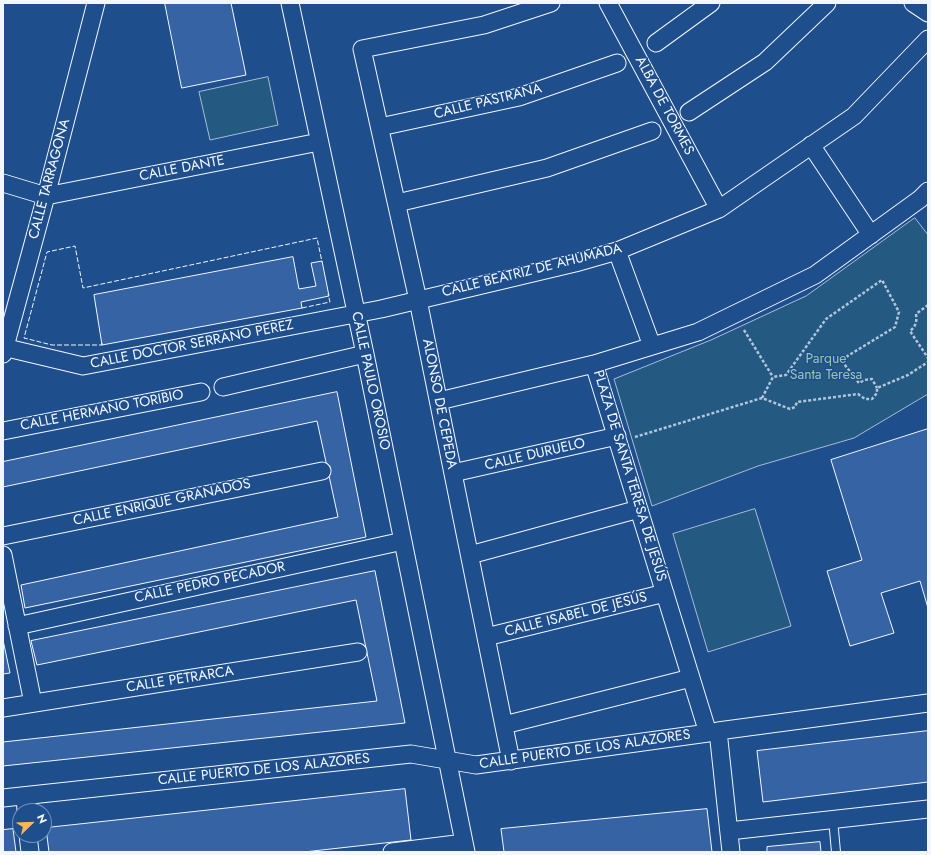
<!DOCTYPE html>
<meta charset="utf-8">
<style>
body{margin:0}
#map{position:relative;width:931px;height:855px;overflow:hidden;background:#1f4e8c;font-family:Jost,sans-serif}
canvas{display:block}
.frame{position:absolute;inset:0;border:4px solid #f2f6ff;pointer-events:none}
.north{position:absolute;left:12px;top:803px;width:40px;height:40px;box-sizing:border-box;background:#1f4e8c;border:1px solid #7391ba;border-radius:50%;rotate:67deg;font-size:11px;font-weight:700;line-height:16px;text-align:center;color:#f2f6ff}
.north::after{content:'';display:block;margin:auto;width:14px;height:18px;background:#ffb74d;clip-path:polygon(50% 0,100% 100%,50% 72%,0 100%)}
</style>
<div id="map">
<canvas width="931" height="855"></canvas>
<div class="frame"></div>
<div class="north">N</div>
</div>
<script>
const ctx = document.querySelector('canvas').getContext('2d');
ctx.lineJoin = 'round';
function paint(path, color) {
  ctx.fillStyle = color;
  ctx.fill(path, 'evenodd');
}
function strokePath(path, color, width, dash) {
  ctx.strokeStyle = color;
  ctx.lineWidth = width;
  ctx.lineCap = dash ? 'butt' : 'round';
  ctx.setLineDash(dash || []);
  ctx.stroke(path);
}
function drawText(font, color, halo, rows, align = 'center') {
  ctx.font = font + ' Jost,sans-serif';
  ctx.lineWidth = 3;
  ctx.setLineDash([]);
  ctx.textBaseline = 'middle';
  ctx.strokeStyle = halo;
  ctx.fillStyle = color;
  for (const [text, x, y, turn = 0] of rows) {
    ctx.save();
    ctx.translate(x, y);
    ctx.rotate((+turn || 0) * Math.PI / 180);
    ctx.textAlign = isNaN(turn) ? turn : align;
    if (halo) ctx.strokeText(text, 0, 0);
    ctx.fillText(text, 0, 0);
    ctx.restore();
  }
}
const green = new Path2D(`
 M268 77 278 125 210 140 199 92Z
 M915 218 928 235V394L854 438 758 466 652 506 614 379 711 340 806 296Z
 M755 509 791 626 708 652 673 534Z`);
paint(green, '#245a82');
strokePath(green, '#a8bbd7', 1);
const building = new Path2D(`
 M165 3H231L246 75 182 88Z
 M293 257 299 289 316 286 311 263 322 261 329 296 301 302 302 308 102 345 94 295Z
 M337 392 366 537 25 608 21 585 338 517 317 421 3 487V462Z
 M928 429V608L920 581 881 593 894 633 850 646 827 571 862 560 831 460Z
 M375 571 405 723 3 766V742L377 701 356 600 37 665 31 641Z
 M3 640 10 673 3 674Z
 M928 731V782L763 802 757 751Z
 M405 789 411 840 304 852H49L46 828Z
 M707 809 712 852H504L501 829Z
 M13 829 16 852H3V830Z
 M820 842 821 852H767V847Z`);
paint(building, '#3563a3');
strokePath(building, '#f2f6ff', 1);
const lane = new Path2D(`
 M833 819 836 852`);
const street = new Path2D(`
 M290 3 365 354 466 852
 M608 3 719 209
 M913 3 928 13
 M656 43 711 3
 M689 112 765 62 827 3
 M380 127 519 97 617 63
 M811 145 871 235
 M3 183 46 196 319 142
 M397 203 547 168 652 131
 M617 251 652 346
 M3 347 83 366 381 309 575 263 617 251 719 209 854 116 928 39
 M3 354 46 196 96 3
 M223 387 365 354
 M439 401 594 364
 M3 431 201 392
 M453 473 617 436
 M3 536 322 471
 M3 555 33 703
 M470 555 639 509
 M17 626 403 541
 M486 637 665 593
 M3 708 358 652
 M504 725 691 678
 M718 731 731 852
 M708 733 594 364 698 332 815 275 920 199 928 191
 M511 761 418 300 362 49 484 25 551 3
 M25 796 26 811
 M3 798 411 754 476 765 708 733 718 731 928 703
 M729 831 928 809
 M28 835 30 852
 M392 852 464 843`);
strokePath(lane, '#f2f6ff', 10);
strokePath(street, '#f2f6ff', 19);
strokePath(new Path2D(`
 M928 305 916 314C917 322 916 326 910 331L928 358
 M744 330 773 377
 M762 398 773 377 786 375 826 319 882 280 899 312 895 327 841 360 859 383 864 380 872 379 877 388
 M635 437 762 398 790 409 795 407 797 402 858 394 865 399H872L877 393V388L908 375 928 362`), '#b3c4dc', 2.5, [3, 2]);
strokePath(lane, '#1f4e8c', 8);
strokePath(street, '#1f4e8c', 17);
strokePath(new Path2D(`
 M302 308 330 302 328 294
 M102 343V345H52L24 338 47 252 75 246 83 288 317 238 322 262`), '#f2f6ff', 1, [5, 2]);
drawText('14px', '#f2f6ff', '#1f4e8c', [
 ["CALLE PASTRANA",488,102,-14],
 ["ALBA DE TORMES",664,106,62],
 ["CALLE DANTE",182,169,-11],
 ["CALLE TARRAGONA",50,179,-75],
 ["CALLE BEATRIZ DE AHUMADA",532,271,-14],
 ["CALLE DOCTOR SERRANO PEREZ",192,345,-11],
 ["CALLE PAULO OROSIO",370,381,78],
 ["ALONSO DE CEPEDA",439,404,79],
 ["CALLE HERMANO TORIBIO",102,411,-11],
 ["CALLE DURUELO",535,455,-13],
 ["PLAZA DE SANTA TERESA DE JESÚS",629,476,73],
 ["CALLE ENRIQUE GRANADOS",162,503,-12],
 ["CALLE PEDRO PECADOR",210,583,-12],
 ["CALLE ISABEL DE JESÚS",576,615,-14],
 ["CALLE PETRARCA",180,680,-9],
 ["CALLE PUERTO DE LOS ALAZORES",585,750,-8],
 ["CALLE PUERTO DE LOS ALAZORES",264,770,-6]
]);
drawText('14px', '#97c8a6', '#1f4e8c', [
 ["Parque",826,360],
 ["Santa Teresa",826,376]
]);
</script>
